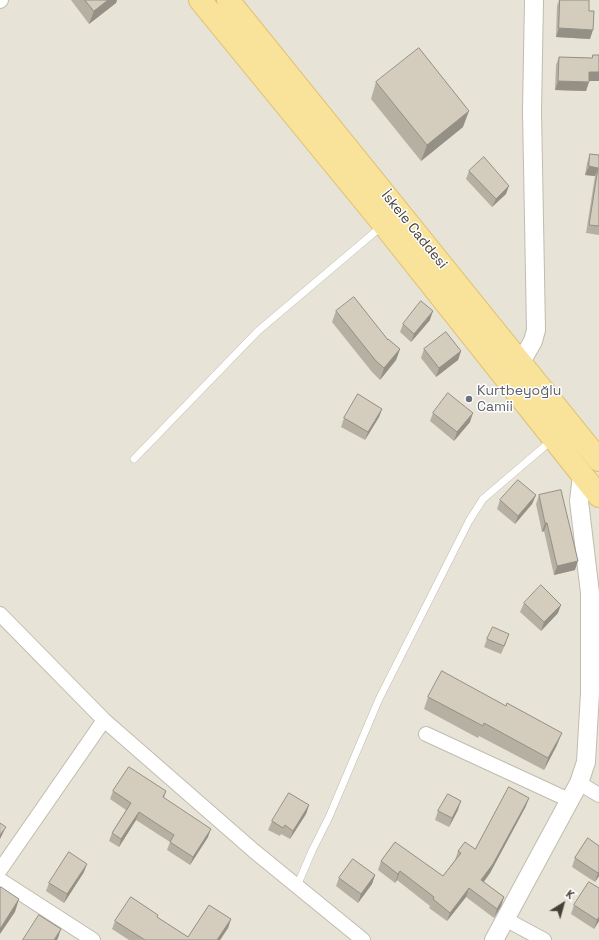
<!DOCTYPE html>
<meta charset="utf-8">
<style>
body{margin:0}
#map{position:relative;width:599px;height:940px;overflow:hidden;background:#f3f0e8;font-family:"Space Grotesk",sans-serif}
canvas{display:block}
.north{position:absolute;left:543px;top:884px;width:40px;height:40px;-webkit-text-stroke:3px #fff;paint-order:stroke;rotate:37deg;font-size:11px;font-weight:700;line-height:16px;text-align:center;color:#464137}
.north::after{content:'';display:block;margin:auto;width:14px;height:18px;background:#464137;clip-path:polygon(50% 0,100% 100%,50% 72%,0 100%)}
</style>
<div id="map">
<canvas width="599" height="940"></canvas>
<div class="north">K</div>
</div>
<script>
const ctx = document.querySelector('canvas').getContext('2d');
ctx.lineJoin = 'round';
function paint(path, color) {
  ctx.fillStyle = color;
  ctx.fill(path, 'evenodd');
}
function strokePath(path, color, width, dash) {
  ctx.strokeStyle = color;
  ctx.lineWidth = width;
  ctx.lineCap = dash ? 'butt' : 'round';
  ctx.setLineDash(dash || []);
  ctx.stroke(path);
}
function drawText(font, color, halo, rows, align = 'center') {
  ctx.font = font + ' "Space Grotesk",sans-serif';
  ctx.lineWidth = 3;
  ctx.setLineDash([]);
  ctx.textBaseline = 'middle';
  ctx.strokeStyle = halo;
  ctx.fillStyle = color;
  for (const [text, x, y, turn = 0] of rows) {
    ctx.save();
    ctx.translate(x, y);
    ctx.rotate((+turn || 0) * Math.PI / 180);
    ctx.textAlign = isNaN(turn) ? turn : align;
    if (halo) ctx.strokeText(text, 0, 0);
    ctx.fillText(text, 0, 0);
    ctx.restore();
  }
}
paint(new Path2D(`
 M0 0H599V940H0Z`), '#e7e3d7');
const service = new Path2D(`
 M134 459 258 331 382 226
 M297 886 312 851 329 817 379 699 469 521 483 499 552 440`);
const minor = new Path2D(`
 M0 1 1 0
 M0 614 104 720 254 851 363 940
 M426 734 569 800
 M579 783 599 795
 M0 870 104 720
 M0 880 93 940
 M505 919 544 940`);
const tertiary = new Path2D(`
 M521 362 533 341 536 330 532 111 534 0
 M494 940 579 783 586 762 590 693V593L579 501 582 475`);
const primary = new Path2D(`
 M200 0 384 225 599 496
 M228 0 599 460`);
strokePath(service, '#c1bcae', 8);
strokePath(minor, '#c1bcae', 16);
strokePath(tertiary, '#c1bcae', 20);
strokePath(primary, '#dec16b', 24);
strokePath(service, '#fff', 7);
strokePath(minor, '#fff', 14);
strokePath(tertiary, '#fff', 18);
strokePath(primary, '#f9e39b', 22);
paint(new Path2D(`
 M71 0H117L116 3 89 24Z
 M559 0H589V11L590 39 556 37 557 6Z
 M593 55H599V81H589L586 91 555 90 556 65 559 57 592 58Z
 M376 82 463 127 421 161 371 99Z
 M590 154 599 155V235L586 233 595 176 585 175 587 163Z
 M469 171 506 194 492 207 466 179Z
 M336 311 388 340 400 349 396 360 380 380 372 372 332 322Z
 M430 320 411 342 400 332 403 324Z
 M424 349 461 351 458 360 436 377 421 358Z
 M382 409 379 417 365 440 341 427 344 418Z
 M433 413 470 422 454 441 430 421Z
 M536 495 532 504 515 524 497 509 500 500Z
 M539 495 575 570 554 575 544 531 542 532 536 504Z
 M524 603 558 613 541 631 520 612Z
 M487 639 506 643 501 654 484 647Z
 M428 697 506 706 557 745 544 770 479 736 478 738 424 709Z
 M113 791H166L164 798 208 837 190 865 167 850 170 842 136 820 119 847 109 841 112 833 126 810 110 799Z
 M309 805 306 814 290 839 281 834 280 836 268 830 272 821Z
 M526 806 490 873 484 882 504 897 501 906 494 918 466 897 447 921 429 908 430 906 397 880 395 883 378 870 381 861 443 876 455 860 458 851 475 849Z
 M458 810 449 827 435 820 438 811Z
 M588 838 599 876 595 882 572 867 575 858Z
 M84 872 64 903 46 891 49 883Z
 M375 875 372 884 358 903 336 886 339 878Z
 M574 905 599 921 594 929 571 914Z
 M157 917 188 937 231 919 228 928 220 940H129L112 929 115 921Z`), '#b6b0a3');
paint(new Path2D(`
 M108 0H117L116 3 89 24 94 11Z
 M559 28 593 30 590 39 556 37Z
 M589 72H599V81H586Z
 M558 81 589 82 586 91 555 90Z
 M469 111 463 127 421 161 427 145Z
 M589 166 598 168 595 176 585 175Z
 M509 186 506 194 492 207 496 199Z
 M433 311 430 320 411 342 414 334Z
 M400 349 396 360 380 380 384 368Z
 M461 351 458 360 436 377 439 368Z
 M382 409 379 417 365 440 368 432Z
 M473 413 470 422 454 441 457 432Z
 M536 495 532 504 515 524 518 516Z
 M545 523H547L544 531 542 532Z
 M578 561 575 570 554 575 557 566Z
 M561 605 558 613 541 631 544 622Z
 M562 733 557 745 544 770 548 758Z
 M529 798 526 806 490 873 478 889 481 880Z
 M461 801 458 810 449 827 452 818Z
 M309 805 306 814 290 839 293 831Z
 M139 812 136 820 119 847 121 839Z
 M6 827 0 839V835Z
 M211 829 208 837 190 865 193 857Z
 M87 864 84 872 64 903 67 894Z
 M400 871 397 880 395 883 398 874Z
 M599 872V876L595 882 598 873Z
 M375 875 372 884 358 903 361 894Z
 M469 888 466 897 447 921 450 913Z
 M504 897 501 906 494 918 497 909Z
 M19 899 15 912 0 934V929Z
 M599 917V921L594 929 597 920Z
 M231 919 228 928 220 940H217Z
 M61 929 58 938 57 940H54Z`), '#949085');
const building = new Path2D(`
 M85 0H108L94 11Z
 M560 0H589V11H594L593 30 559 28Z
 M419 48 469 111 427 145 376 82Z
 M593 55H599V72H589V82L558 81 559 57 592 58Z
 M590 154 599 155V226L589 225 598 168 589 166Z
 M484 157 509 186 496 199 469 171Z
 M354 297 388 340V339L400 349 384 368 376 361 336 311Z
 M421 301 433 311 414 334 403 324Z
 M446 332 461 351 439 368 424 349Z
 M448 393 473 413 457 432 433 413Z
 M358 394 382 409 368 432 344 418Z
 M518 480 536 495 518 516 500 500Z
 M561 490 578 561 557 566 547 523H545L539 495Z
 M541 585 561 605 544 622 524 603Z
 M493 627 509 634 504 646 487 639Z
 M442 671 506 706 507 703 562 733 548 758 484 723 483 726 428 697Z
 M129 767 166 791 163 797 211 829 193 857 170 842 174 835 139 812 121 839 112 833 131 803 113 791Z
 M509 787 529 798 493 864 481 880 504 897 497 909 469 888 450 913 433 899 434 897 400 871 398 874 381 861 395 842 443 876 461 853 458 851 465 842 475 849Z
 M289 793 309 805 293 831 285 825 283 828 272 821Z
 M448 794 461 801 452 818 438 811Z
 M0 823 6 827 0 835Z
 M588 838 599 846V872L598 873 575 858Z
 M69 852 87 864 67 894 49 883Z
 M353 859 375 875 361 894 339 878Z
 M589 882 599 888V917L597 920 574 905Z
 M1 887 19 899 0 929V889Z
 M131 897 158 915 157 917 188 937 209 905 231 919 217 940H145L115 921Z
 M39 915 61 929 54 940H23Z`);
paint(building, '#d4cdbe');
strokePath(building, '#949085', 1);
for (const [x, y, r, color] of [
 [469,399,4,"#6b7280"]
]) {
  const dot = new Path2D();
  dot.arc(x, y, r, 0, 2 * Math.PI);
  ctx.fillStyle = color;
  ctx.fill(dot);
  strokePath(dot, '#fff', 1.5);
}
drawText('14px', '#464137', '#fff', [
 ["İskele Caddesi",414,230,51]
]);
drawText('14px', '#5b616d', '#fff', [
 ["Kurtbeyoğlu",477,391],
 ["Camii",477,407]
], 'left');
</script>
